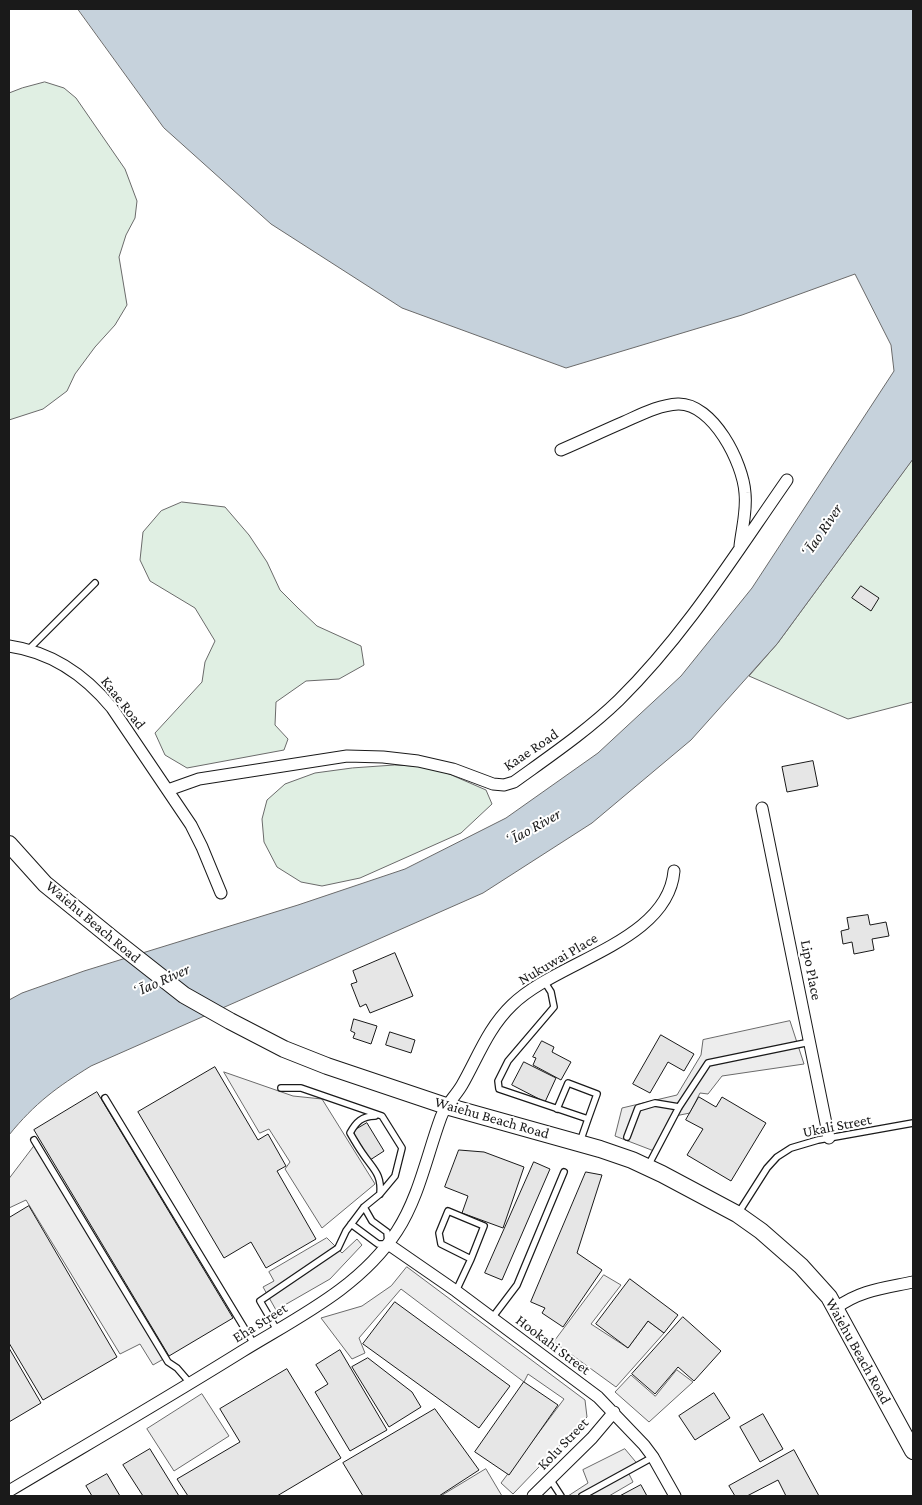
<!DOCTYPE html>
<meta charset="utf-8">
<style>
body{margin:0}
#map{position:relative;width:922px;height:1505px;overflow:hidden;background:#fff;font-family:"Crimson Pro",serif}
canvas{display:block}
.frame{position:absolute;inset:0;border:10px solid #1a1a1a;pointer-events:none}
</style>
<div id="map">
<canvas width="922" height="1505"></canvas>
<div class="frame"></div>
</div>
<script>
const ctx = document.querySelector('canvas').getContext('2d');
ctx.lineJoin = 'round';
function paint(path, color) {
  ctx.fillStyle = color;
  ctx.fill(path, 'evenodd');
}
function strokePath(path, color, width, dash) {
  ctx.strokeStyle = color;
  ctx.lineWidth = width;
  ctx.lineCap = dash ? 'butt' : 'round';
  ctx.setLineDash(dash || []);
  ctx.stroke(path);
}
function drawText(font, color, halo, rows, align = 'center') {
  ctx.font = font + ' "Crimson Pro",serif';
  ctx.lineWidth = 4;
  ctx.setLineDash([]);
  ctx.textBaseline = 'middle';
  ctx.strokeStyle = halo;
  ctx.fillStyle = color;
  for (const [text, x, y, turn = 0] of rows) {
    ctx.save();
    ctx.translate(x, y);
    ctx.rotate((+turn || 0) * Math.PI / 180);
    ctx.textAlign = isNaN(turn) ? turn : align;
    if (halo) ctx.strokeText(text, 0, 0);
    ctx.fillText(text, 0, 0);
    ctx.restore();
  }
}
const green = new Path2D(`
 M45 82 64 88 76 98 125 169 137 201 135 218 126 235 119 257 127 305 115 325 95 347 75 374 67 391 43 409 9 420V93L22 88Z
 M913 459V702L848 719 749 676 777 644Z
 M182 502 225 507 249 535 267 562 280 590 298 608 317 626 361 646 364 665 339 679 306 681 276 702 275 725 288 739 284 750 187 768 165 755 155 733 202 682 205 662 215 641 195 608 150 581 140 560 143 532 161 511Z
 M395 765 433 767 486 790 492 804 461 833 360 878 322 886 301 882 277 867 264 842 262 819 267 800 285 784 315 773 352 768Z`);
paint(green, '#e0efe3');
strokePath(green, '#6a6a6a', 1);
const parking = new Path2D(`
 M790 1021 804 1064 722 1076 708 1094 700 1093 690 1113 670 1117 654 1151 615 1136 622 1108 677 1095 701 1055 703 1040Z
 M224 1072 293 1096 322 1099 375 1184 322 1228 285 1169 290 1162 269 1129 260 1133Z
 M38 1141 167 1357 153 1365 140 1344 120 1354 26 1200 9 1208V1179Z
 M327 1238 342 1253 357 1239 362 1245 330 1279 276 1310 263 1287 274 1281 269 1272Z
 M407 1267 585 1400 587 1417 513 1494 501 1483 564 1399 528 1374 524 1382 401 1289 359 1338 365 1353 352 1359 321 1318 362 1306 391 1286Z
 M604 1275 621 1285 591 1324 628 1348 648 1321 664 1333 616 1387 554 1342Z
 M677 1370 693 1382 649 1422 615 1392 631 1375 655 1396Z
 M202 1394 229 1436 174 1471 147 1429Z
 M625 1449 640 1467 628 1472 633 1482 609 1496H568L588 1483 583 1470Z
 M486 1469 502 1496H441Z`);
paint(parking, '#ededed');
strokePath(parking, '#6a6a6a', 1);
const water = new Path2D(`
 M78 9H913V459L777 644 691 740 592 823 483 893 91 1066C57 1087 35 1103 9 1135V1000L22 993 84 971 298 905 405 869 506 818 598 753 681 676 752 588 894 371 891 345 855 274 742 315 566 368 402 308 271 224 164 128Z`);
paint(water, '#c6d2dc');
strokePath(water, '#6a6a6a', 1);
const building = new Path2D(`
 M861 586 879 598 871 611 852 598Z
 M813 761 818 786 787 792 782 767Z
 M868 915 870 925 886 922 889 936 872 939 874 950 854 954 852 942 843 944 841 931 849 929 847 918Z
 M395 953 413 996 370 1013 366 1004 360 1007 351 984 357 982 353 971Z
 M354 1019 377 1026 371 1044 353 1038 355 1033 351 1031Z
 M390 1032 415 1040 411 1053 386 1045Z
 M661 1035 694 1054 684 1071 668 1062 650 1093 633 1084Z
 M542 1041 554 1047 552 1052 571 1062 561 1080 533 1065 536 1058 533 1057Z
 M524 1062 556 1078 545 1102 512 1085Z
 M215 1067 258 1140 268 1134 286 1166 277 1171 316 1239 266 1268 251 1242 224 1258 138 1112Z
 M97 1092 233 1318 169 1356 34 1130Z
 M699 1097 716 1107 722 1097 766 1123 731 1181 687 1155 703 1129 686 1120Z
 M367 1123 384 1151 370 1160 354 1134 355 1130Z
 M459 1150 484 1152 524 1167 503 1228 462 1213 468 1196 445 1187Z
 M534 1162 550 1169 502 1280 485 1273Z
 M586 1172 602 1175 577 1253 602 1270 563 1327 542 1313 545 1308 531 1302Z
 M29 1206 117 1357 43 1400 9 1343V1218Z
 M630 1279 678 1315 664 1333 648 1321 628 1348 596 1324Z
 M395 1302 510 1386 479 1428 363 1344Z
 M683 1317 721 1351 694 1381 678 1367 655 1394 632 1374Z
 M9 1348 41 1403 9 1422Z
 M340 1350 387 1430 350 1451 315 1392 328 1384 316 1365Z
 M368 1358 412 1392 421 1407 389 1427 352 1367Z
 M287 1369 341 1458 277 1496H188L177 1479 240 1442 220 1409Z
 M524 1382 558 1405 509 1475 475 1452Z
 M714 1393 730 1418 695 1440 679 1416Z
 M435 1409 479 1470 439 1496H363L343 1463Z
 M763 1414 783 1449 760 1462 740 1427Z
 M150 1449 179 1496H143L123 1465Z
 M794 1450 819 1496H786L778 1480 747 1496H735L729 1486Z
 M107 1474 120 1496H92L86 1486Z
 M641 1485 647 1496H620Z`);
paint(building, '#e6e6e6');
strokePath(building, '#1a1a1a', 1);
const lane = new Path2D(`
 M28 650 95 583
 M544 981 551 992 554 1007 508 1061 498 1081 499 1089 588 1119 580 1142
 M105 1098 254 1344
 M557 1109 568 1083 597 1094 588 1119
 M375 1116C362 1116 356 1122 350 1133 354 1140 358 1147 363 1154 373 1169 382 1174 380 1194
 M627 1137 638 1108 655 1103 679 1107
 M34 1140 168 1362 177 1368 190 1383
 M648 1166 679 1107 708 1063 810 1042
 M739 1212 767 1168 777 1157 791 1148 818 1140 913 1123
 M351 1224 378 1244H388L387 1232 372 1221 364 1207
 M456 1291 471 1259 441 1244 439 1233 448 1211 484 1226 471 1259
 M492 1318 517 1285 564 1172
 M277 1330 260 1301 338 1248 346 1231 364 1207 380 1194 395 1176 402 1148 382 1116 301 1088H281
 M550 1479 561 1496
 M582 1496 653 1457`);
const street = new Path2D(`
 M561 450C582 441 603 431 624 422 642 414 659 405 678 404 713 403 743 463 745 493 747 511 742 528 740 546
 M9 646C51 652 85 675 112 708L191 825 202 847 221 893
 M168 790 199 779 347 756 383 757 418 761 453 769 493 784 504 785 514 782C550 756 587 731 619 700 685 635 734 556 787 480
 M762 808 829 1138
 M388 1244 456 1291 598 1397 644 1445 653 1457 675 1496
 M836 1308C860 1290 885 1288 913 1282
 M9 1491C86 1445 164 1400 241 1352 296 1318 360 1288 397 1231 419 1197 427 1155 441 1117 446 1104 455 1097 462 1085 478 1057 488 1028 512 1005 556 961 668 942 674 871
 M533 1496 592 1438 614 1412`);
const secondary = new Path2D(`
 M9 844 45 884 114 940 184 995 230 1021 284 1049 327 1066 446 1106 600 1149 632 1160 662 1174 737 1214 761 1231 801 1266 829 1297 913 1451`);
strokePath(lane, '#1a1a1a', 8);
strokePath(street, '#1a1a1a', 13);
strokePath(secondary, '#1a1a1a', 18);
strokePath(lane, '#fff', 5.5);
strokePath(street, '#fff', 11);
strokePath(secondary, '#fff', 16);
drawText('15px', '#1a1a1a', '#fff', [
 ["Kaae Road",123,703,52],
 ["Kaae Road",531,750,-34],
 ["Waiehu Beach Road",93,922,40],
 ["Nukuwai Place",558,959,-30],
 ["Lipo Place",811,970,79],
 ["Waiehu Beach Road",492,1118,16],
 ["Ukali Street",837,1126,-11],
 ["Eha Street",260,1323,-32],
 ["Hookahi Street",553,1345,37],
 ["Waiehu Beach Road",858,1351,61],
 ["Kolu Street",563,1444,-46]
]);
drawText('italic 16px', '#1a1a1a', '#fff', [
 ["ʻĪao River",821,532,-56],
 ["ʻĪao River",532,828,-29],
 ["ʻĪao River",160,981,-24]
]);
</script>
